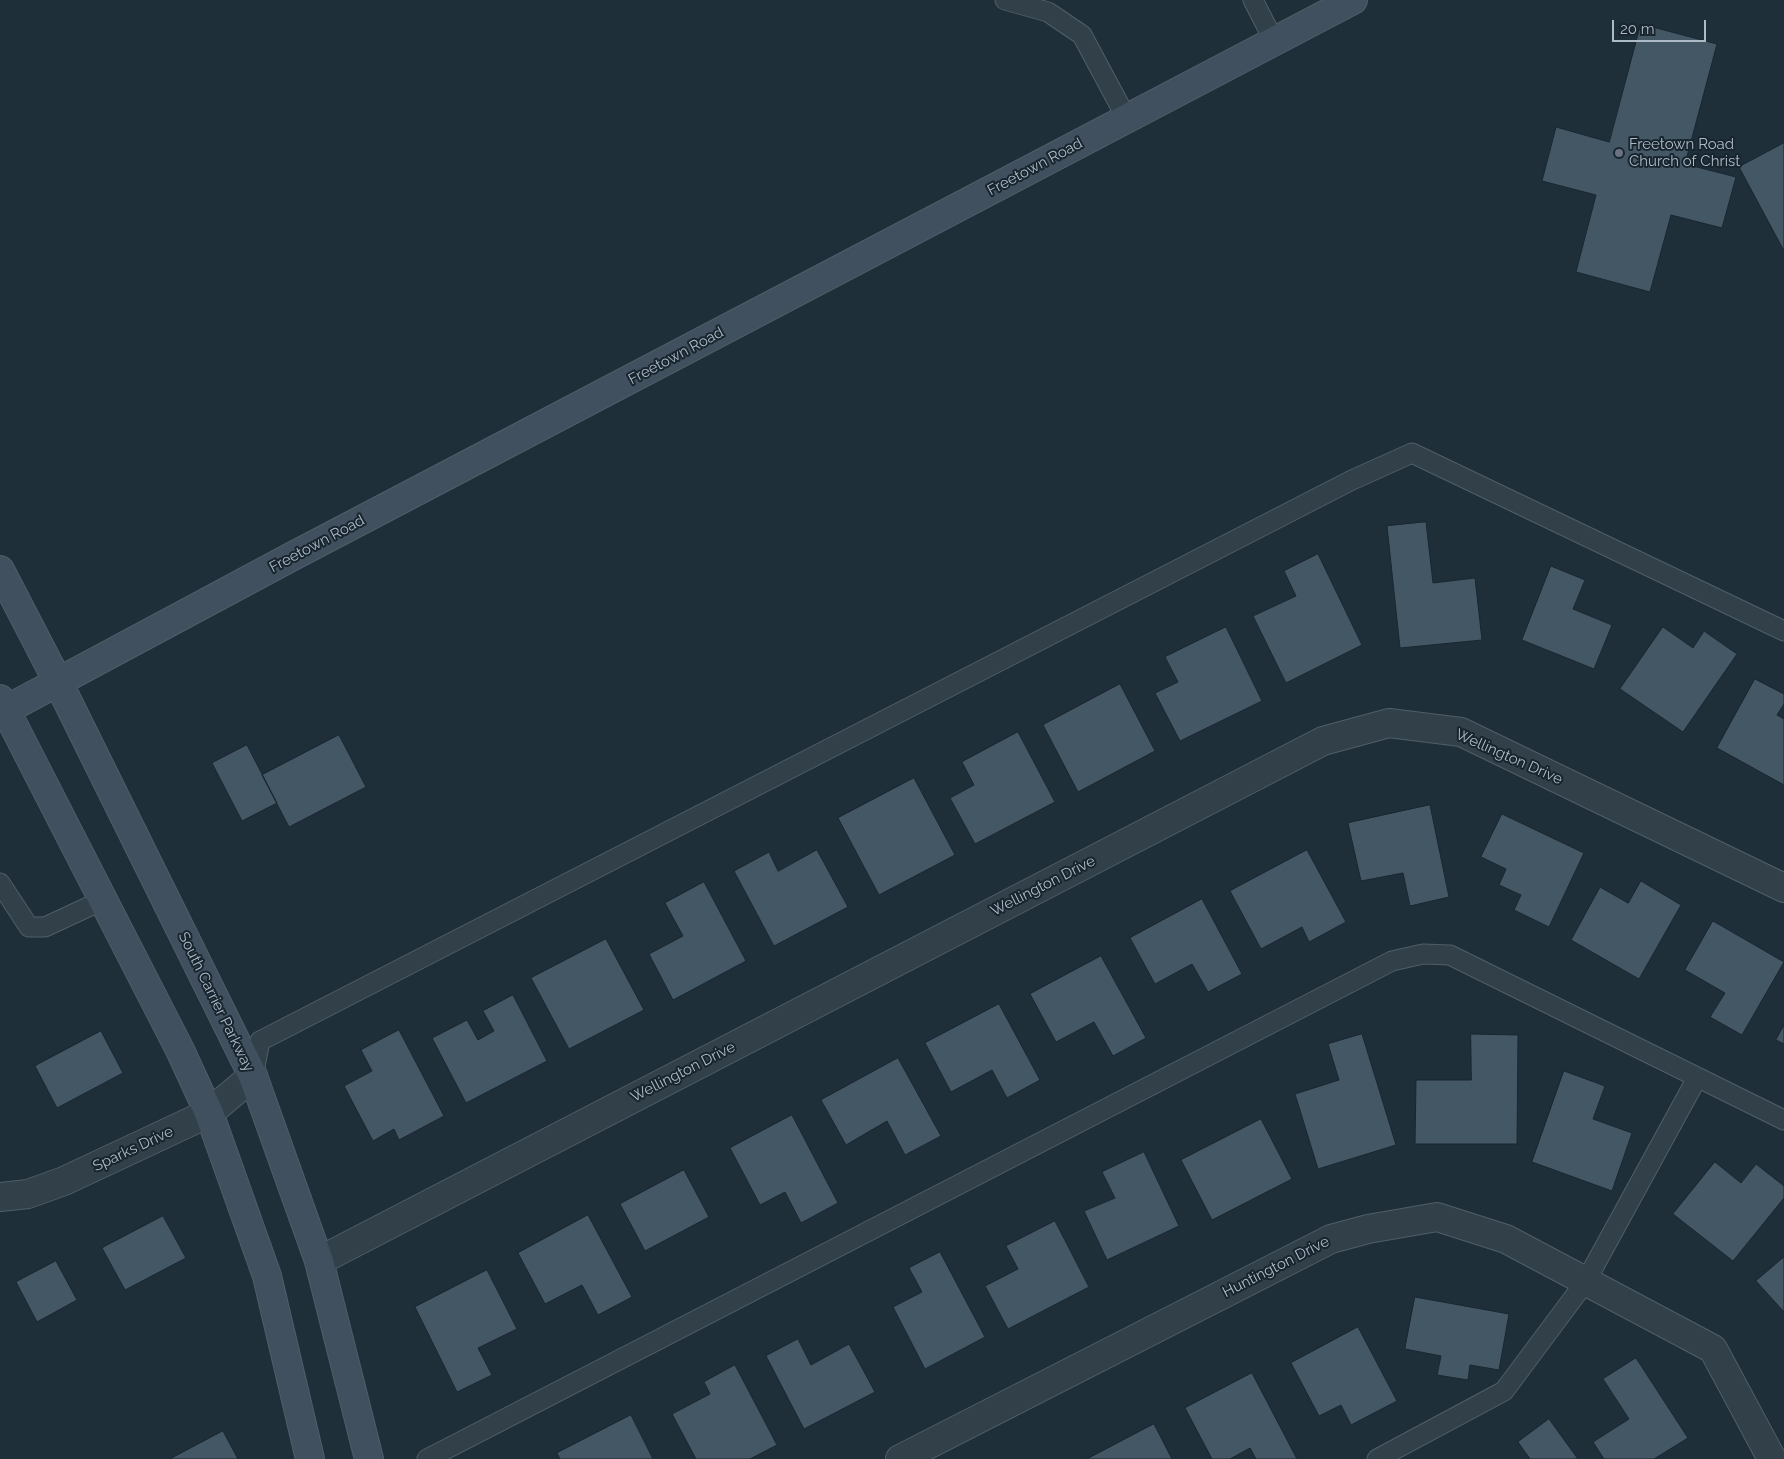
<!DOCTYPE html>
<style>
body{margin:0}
#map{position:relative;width:1784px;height:1459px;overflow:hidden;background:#1f2f3a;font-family:Raleway,sans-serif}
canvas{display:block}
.scale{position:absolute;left:1612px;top:20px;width:94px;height:22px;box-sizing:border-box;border:2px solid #adbbc7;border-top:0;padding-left:6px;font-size:15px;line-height:18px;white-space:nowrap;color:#adbbc7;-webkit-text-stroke:4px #18252f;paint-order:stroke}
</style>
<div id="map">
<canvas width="1784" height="1459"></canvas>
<div class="scale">20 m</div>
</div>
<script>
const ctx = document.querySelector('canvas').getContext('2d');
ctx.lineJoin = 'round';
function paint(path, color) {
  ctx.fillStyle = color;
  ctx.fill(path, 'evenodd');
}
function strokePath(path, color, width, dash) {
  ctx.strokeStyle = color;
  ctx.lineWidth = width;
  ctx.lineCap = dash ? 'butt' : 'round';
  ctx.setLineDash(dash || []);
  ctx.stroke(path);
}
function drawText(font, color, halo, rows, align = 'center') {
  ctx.font = font + ' Raleway,sans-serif';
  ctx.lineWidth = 4;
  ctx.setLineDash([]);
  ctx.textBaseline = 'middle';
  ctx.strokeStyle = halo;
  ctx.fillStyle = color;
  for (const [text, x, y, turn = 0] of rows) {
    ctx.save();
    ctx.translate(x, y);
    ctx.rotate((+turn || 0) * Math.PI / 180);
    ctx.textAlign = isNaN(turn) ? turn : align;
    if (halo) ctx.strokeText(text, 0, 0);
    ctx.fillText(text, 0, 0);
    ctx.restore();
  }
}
const building = new Path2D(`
 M1641 24 1717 44 1685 164 1736 177 1722 228 1671 215 1650 292 1576 272 1596 195 1542 181 1556 127 1609 142Z
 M1784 143V251L1739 167Z
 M1426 522 1433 583 1475 578 1482 640 1400 648 1387 526Z
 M1318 554 1362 645 1286 683 1253 616 1296 596 1284 571Z
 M1551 566 1585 580 1573 609 1612 625 1594 669 1522 640Z
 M1226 627 1262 701 1180 741 1155 693 1178 682 1165 657Z
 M1663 627 1693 648 1704 631 1737 654 1683 732 1620 689Z
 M1755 679 1784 694V704L1777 715 1784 719V785L1717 748Z
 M1120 684 1155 751 1078 792 1043 725Z
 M1018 732 1055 802 975 844 950 798 974 785 962 762Z
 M339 735 366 787 289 827 262 775Z
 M247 745 277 803 242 821 212 763Z
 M914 778 955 855 879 895 838 818Z
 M1430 805 1449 897 1410 906 1403 873 1361 881 1348 823Z
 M1502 814 1584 853 1549 927 1514 910 1521 895 1499 885 1506 869 1481 857Z
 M817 850 848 907 774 946 734 871 769 852 778 871Z
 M1307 850 1346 922 1309 942 1302 927 1261 949 1230 891Z
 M1641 881 1681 905 1639 979 1571 940 1600 887 1628 903Z
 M704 882 746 961 673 1000 649 954 683 936 665 903Z
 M1202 899 1242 974 1208 992 1192 964 1155 984 1130 938Z
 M1713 921 1784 962 1742 1035 1710 1017 1725 993 1685 970Z
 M606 939 644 1010 569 1049 531 978Z
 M1101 956 1146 1038 1113 1056 1094 1022 1056 1042 1030 994Z
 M513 995 547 1061 466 1103 432 1038 467 1020 478 1040 494 1031 483 1011Z
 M999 1004 1040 1080 1007 1098 992 1070 951 1092 925 1043Z
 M1784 1025V1044L1776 1040Z
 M399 1030 444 1116 399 1140 394 1129 373 1141 344 1086 372 1071 361 1050Z
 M101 1031 123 1073 57 1108 35 1066Z
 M1362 1034 1396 1145 1318 1169 1295 1094 1339 1080 1328 1044Z
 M1471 1034 1518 1035 1517 1144H1415L1416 1080H1471Z
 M898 1058 941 1136 905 1155 887 1121 846 1145 821 1100Z
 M1564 1071 1605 1086 1593 1119 1632 1133 1612 1191 1532 1162Z
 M792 1115 838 1203 801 1223 785 1192 760 1205 730 1148Z
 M1261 1119 1292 1179 1212 1220 1181 1160Z
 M1144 1152 1179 1226 1107 1260 1084 1211 1115 1198 1102 1172Z
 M1715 1162 1741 1183 1756 1164 1784 1186V1198L1733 1261 1673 1214Z
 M684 1170 709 1217 645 1251 620 1204Z
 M588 1215 632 1297 598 1315 582 1285 545 1304 518 1253Z
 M163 1216 186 1258 125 1290 102 1248Z
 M1055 1221 1089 1287 1008 1329 985 1286 1018 1269 1006 1246Z
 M940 1252 985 1337 925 1369 893 1307 922 1292 909 1268Z
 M1784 1257V1312L1756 1281Z
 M56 1261 77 1300 37 1322 16 1282Z
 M487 1270 517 1329 478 1348 492 1375 457 1392 415 1307Z
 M1415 1297 1509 1314 1499 1370 1470 1365 1468 1380 1437 1375 1441 1356 1405 1349Z
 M1358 1327 1397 1401 1351 1425 1341 1405 1319 1416 1291 1363Z
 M798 1339 811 1365 849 1344 875 1392 804 1429 766 1356Z
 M1636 1358 1688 1438 1654 1459H1604L1593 1442 1629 1419 1603 1379Z
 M735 1365 777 1445 750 1459H696L672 1414 710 1394 704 1382Z
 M1252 1373 1297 1459H1256L1250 1448 1230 1459H1212L1185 1408Z
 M631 1415 653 1459H560L557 1453Z
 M1549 1419 1578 1459H1530L1518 1442Z
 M1154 1424 1172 1459H1087Z
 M223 1431 238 1459H170Z`);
paint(building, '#445764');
strokePath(building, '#1a2731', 1);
const lane = new Path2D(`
 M1005 0 1048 12 1082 35 1127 119
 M1253 0 1274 41
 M0 883 29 927H45L103 900
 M253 1076 260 1041 1352 480 1412 453 1784 631
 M427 1459 1392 961 1423 954 1450 955 1784 1120
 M1377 1459 1504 1391 1586 1281 1697 1078`);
const street = new Path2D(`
 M0 1197 28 1194 64 1181 209 1113 253 1076
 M319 1261 1323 741 1389 723 1461 732 1784 888
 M900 1459 1331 1239 1368 1229 1437 1217 1506 1239 1713 1349 1772 1459`);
const secondary = new Path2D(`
 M0 570 58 682 253 1076 319 1261 369 1459
 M0 699 180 1050 209 1113 267 1276 310 1459
 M0 713 293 556 1353 0`);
strokePath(lane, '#505e68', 21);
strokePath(street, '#505e68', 30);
strokePath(secondary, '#505e68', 30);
strokePath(lane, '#32404a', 19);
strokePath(street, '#32404a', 28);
strokePath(secondary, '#40505e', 28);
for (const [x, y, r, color] of [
 [1619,153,5,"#6b7280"]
]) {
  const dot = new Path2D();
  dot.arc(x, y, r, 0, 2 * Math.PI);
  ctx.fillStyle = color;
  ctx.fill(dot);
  strokePath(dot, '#18252f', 2);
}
drawText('15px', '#adbbc7', '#18252f', [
 ["Freetown Road",1629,144],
 ["Church of Christ",1629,161]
], 'left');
drawText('15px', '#adbbc7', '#18252f', [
 ["Freetown Road",1035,167,-28],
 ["Freetown Road",676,356,-28],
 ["Freetown Road",317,544,-28],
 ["Wellington Drive",1509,757,24],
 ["Wellington Drive",1043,886,-27],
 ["South Carrier Parkway",216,1002,64],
 ["Wellington Drive",683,1072,-27],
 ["Sparks Drive",133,1149,-25],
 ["Huntington Drive",1276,1267,-27]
]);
</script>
